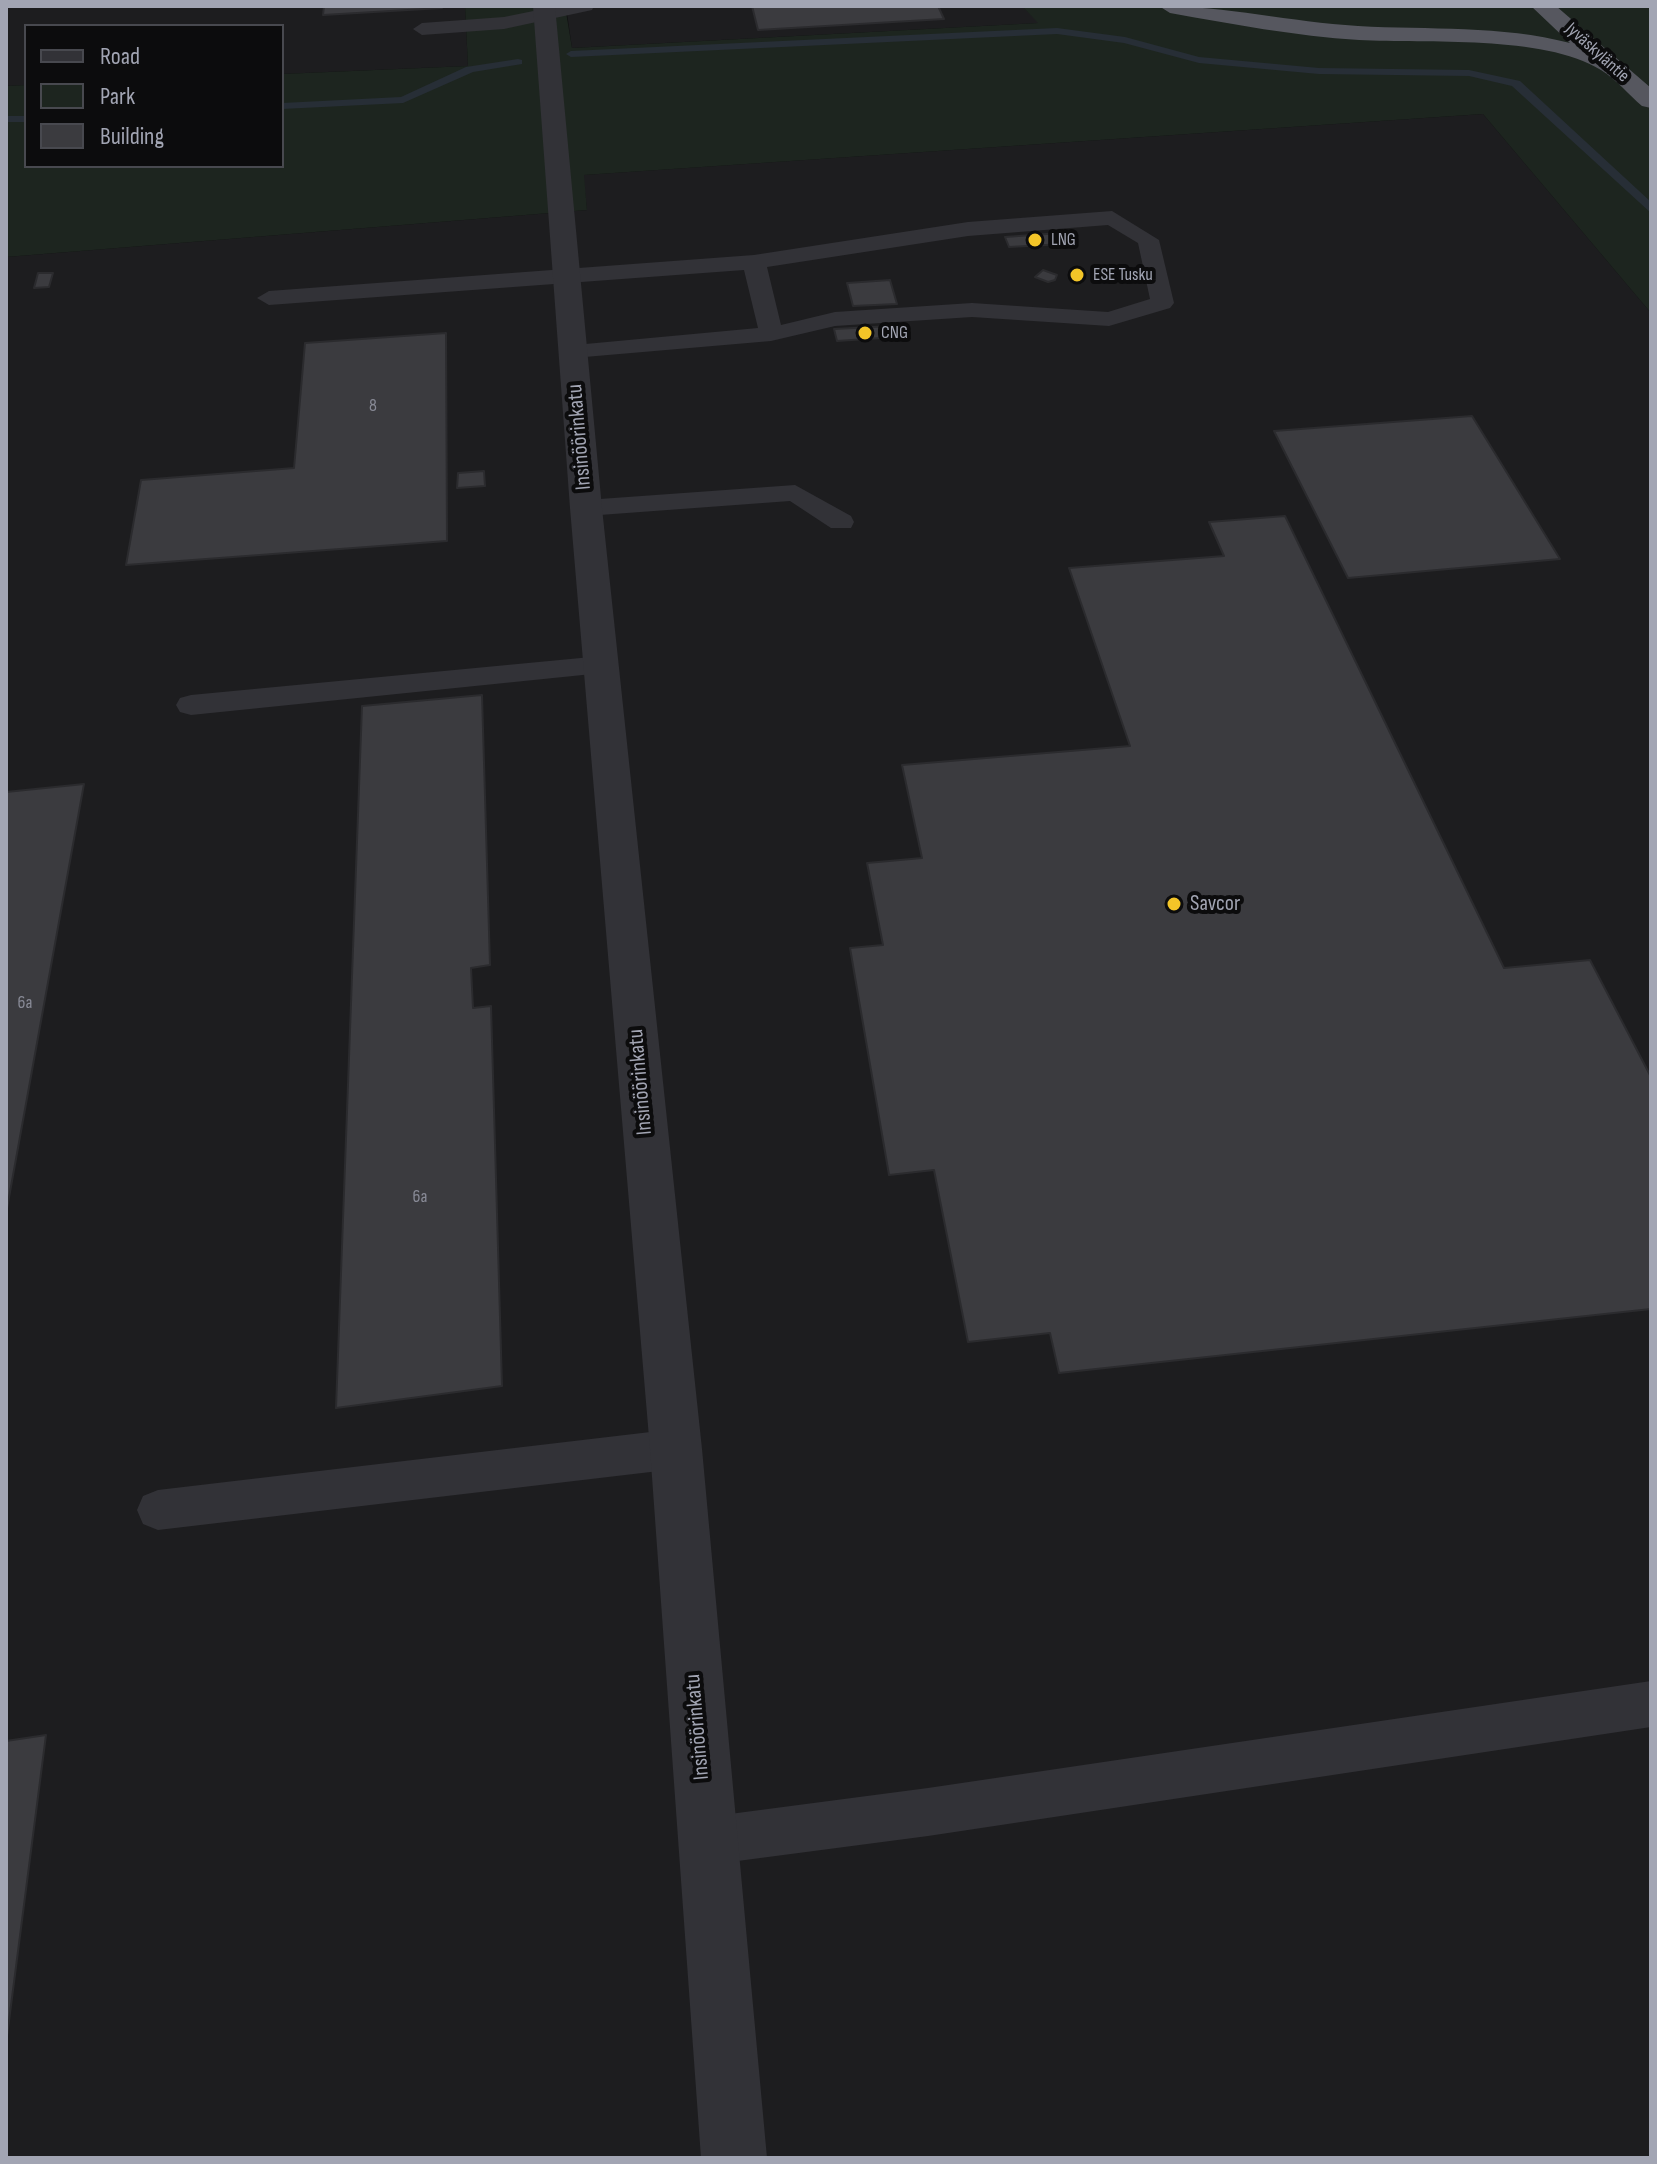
<!DOCTYPE html>
<meta charset="utf-8">
<style>
body{margin:0}
#map{position:relative;width:1657px;height:2164px;overflow:hidden;background:#111112;font-family:"Sofia Sans Condensed",sans-serif}
canvas{display:block}
.frame{position:absolute;inset:0;border:8px solid #a2a5b3;pointer-events:none}
.legend{position:absolute;left:24px;top:24px;width:260px;height:144px;box-sizing:border-box;background:#0c0c0d;border:2px solid #48494f;margin:0;padding:10px 14px;list-style:none;font-size:24px;color:#a2a5b3}
.legend li{display:flex;align-items:center;gap:16px;height:40px}
.legend b{width:40px;border:2px solid #48494f}
</style>
<div id="map">
<canvas width="1657" height="2164"></canvas>
<div class="frame"></div>
<ul class="legend">
<li><b style="height:10px;background:#323237"></b>Road</li>
<li><b style="height:22px;background:#1d251f"></b>Park</li>
<li><b style="height:22px;background:#3b3b3f"></b>Building</li>
</ul>
</div>
<script>
const ctx = document.querySelector('canvas').getContext('2d');
ctx.lineJoin = 'round';
function paint(path, color) {
  ctx.fillStyle = color;
  ctx.fill(path, 'evenodd');
}
function strokePath(path, color, width, dash) {
  ctx.strokeStyle = color;
  ctx.lineWidth = width;
  ctx.lineCap = dash ? 'butt' : 'round';
  ctx.setLineDash(dash || []);
  ctx.stroke(path);
}
function drawText(font, color, halo, rows, align = 'center') {
  ctx.font = font + ' "Sofia Sans Condensed",sans-serif';
  ctx.lineWidth = 8;
  ctx.setLineDash([]);
  ctx.textBaseline = 'middle';
  ctx.strokeStyle = halo;
  ctx.fillStyle = color;
  for (const [text, x, y, turn = 0] of rows) {
    ctx.save();
    ctx.translate(x, y);
    ctx.rotate((+turn || 0) * Math.PI / 180);
    ctx.textAlign = isNaN(turn) ? turn : align;
    if (halo) ctx.strokeText(text, 0, 0);
    ctx.fillText(text, 0, 0);
    ctx.restore();
  }
}
paint(new Path2D(`
 M6 6H465L468 66 282 74V26H26V85L6 86Z
 M566 6H1022L1039 23 572 48Z
 M1483 114 1651 313V2158H6V257L587 210 583 175Z`), '#1d1d1f');
paint(new Path2D(`
 M465 6H565L572 48 1038 23 1022 6H1651V313L1483 114 584 175 587 210 6 257V86L26 85V166H282V74L468 66Z`), '#1d251f');
paint(new Path2D(`
 M1057 28 1125 37 1199 57 1319 68 1469 70 1520 81 1651 202V213L1512 86 1469 76 1319 74 1199 63 1124 43 1057 34 571 57 566 54 571 51Z
 M518 59 522 60V64L473 72 403 103 282 109V103L401 97 466 67Z
 M6 116H26V122H6Z`), '#272e36');
const building = new Path2D(`
 M324 6H442V8L323 15Z
 M752 6H938L944 19 758 30Z
 M1060 233 1064 244 1009 247 1005 237Z
 M1043 270 1057 275 1055 280 1048 282 1035 277Z
 M38 273H53L49 287 34 288Z
 M890 280 897 304 853 306 847 283Z
 M893 326 896 337 837 341 834 329Z
 M446 333 447 541 126 565 141 480 294 468 305 343Z
 M1472 416 1560 559 1348 578 1274 431Z
 M484 471 485 486 457 488 458 473Z
 M1285 516 1504 968 1590 960 1651 1077V1309L1059 1373 1050 1333 968 1342 934 1170 889 1175 850 948 883 945 867 863 922 858 902 765 1130 746 1069 568 1224 556 1209 522Z
 M482 695 490 965 471 968 473 1008 491 1006 502 1386 336 1408 362 706Z
 M84 784 6 1214V792Z
 M46 1735 6 2044V1741Z`);
paint(building, '#3b3b3f');
strokePath(building, '#2b2b2e', 2);
paint(new Path2D(`
 M558 6H594L592 10 504 29 422 35 413 29 422 23 504 17Z
 M1112 211 1159 240 1174 303 1170 308 1109 326 972 317 835 326 771 341 573 358 561 351 564 346 758 328 744 270 269 305 257 298 269 291 754 255 968 222ZM1108 225 1138 243 1150 299 1108 312 972 303 835 312 781 325 767 267 968 236Z
 M795 485 851 516 854 522 851 528H831L790 501 586 516 577 514 573 508 577 502 586 500Z
 M602 656 612 658 617 665 612 672 191 715 180 712 176 705 180 698 191 695Z
 M676 1429 691 1435 697 1449 691 1463 676 1469 158 1530 143 1524 137 1510 143 1496 158 1490Z
 M1651 1681V1727L928 1836 707 1865 690 1858 683 1841 690 1824 707 1817 928 1788Z`), '#323237');
paint(new Path2D(`
 M533 6H555L602 508 702 1449 767 2158H701L650 1449 570 508Z`), '#323237');
paint(new Path2D(`
 M1159 6C1226 6 1291 22 1358 26 1429 30 1501 25 1570 43L1531 6H1556L1651 88V108L1642 106C1629 95 1616 79 1601 70 1542 34 1427 44 1359 40 1295 36 1232 24 1170 13Z`), '#56575f');
for (const [x, y, r, color] of [
 [1035,240,8,"#f3c528"],
 [1077,275,8,"#f3c528"],
 [865,333,8,"#f3c528"],
 [1174,904,8,"#f3c528"]
]) {
  const dot = new Path2D();
  dot.arc(x, y, r, 0, 2 * Math.PI);
  ctx.fillStyle = color;
  ctx.fill(dot);
  strokePath(dot, '#0c0c0d', 3);
}
drawText('18px', '#a2a5b3', '#0c0c0d', [
 ["Jyväskyläntie",1597,53,42]
]);
drawText('18px', '#a2a5b3', '#0c0c0d', [
 ["LNG",1051,240],
 ["ESE Tusku",1093,275],
 ["CNG",881,333]
], 'left');
drawText('18px', '#888a96', null, [
 ["8",373,406],
 ["6a",25,1003],
 ["6a",420,1197]
]);
drawText('22px', '#a2a5b3', '#0c0c0d', [
 ["Insinöörinkatu",580,437,-95],
 ["Insinöörinkatu",641,1082,-95],
 ["Insinöörinkatu",698,1727,-95]
]);
drawText('22px', '#a2a5b3', '#0c0c0d', [
 ["Savcor",1190,904]
], 'left');
</script>
